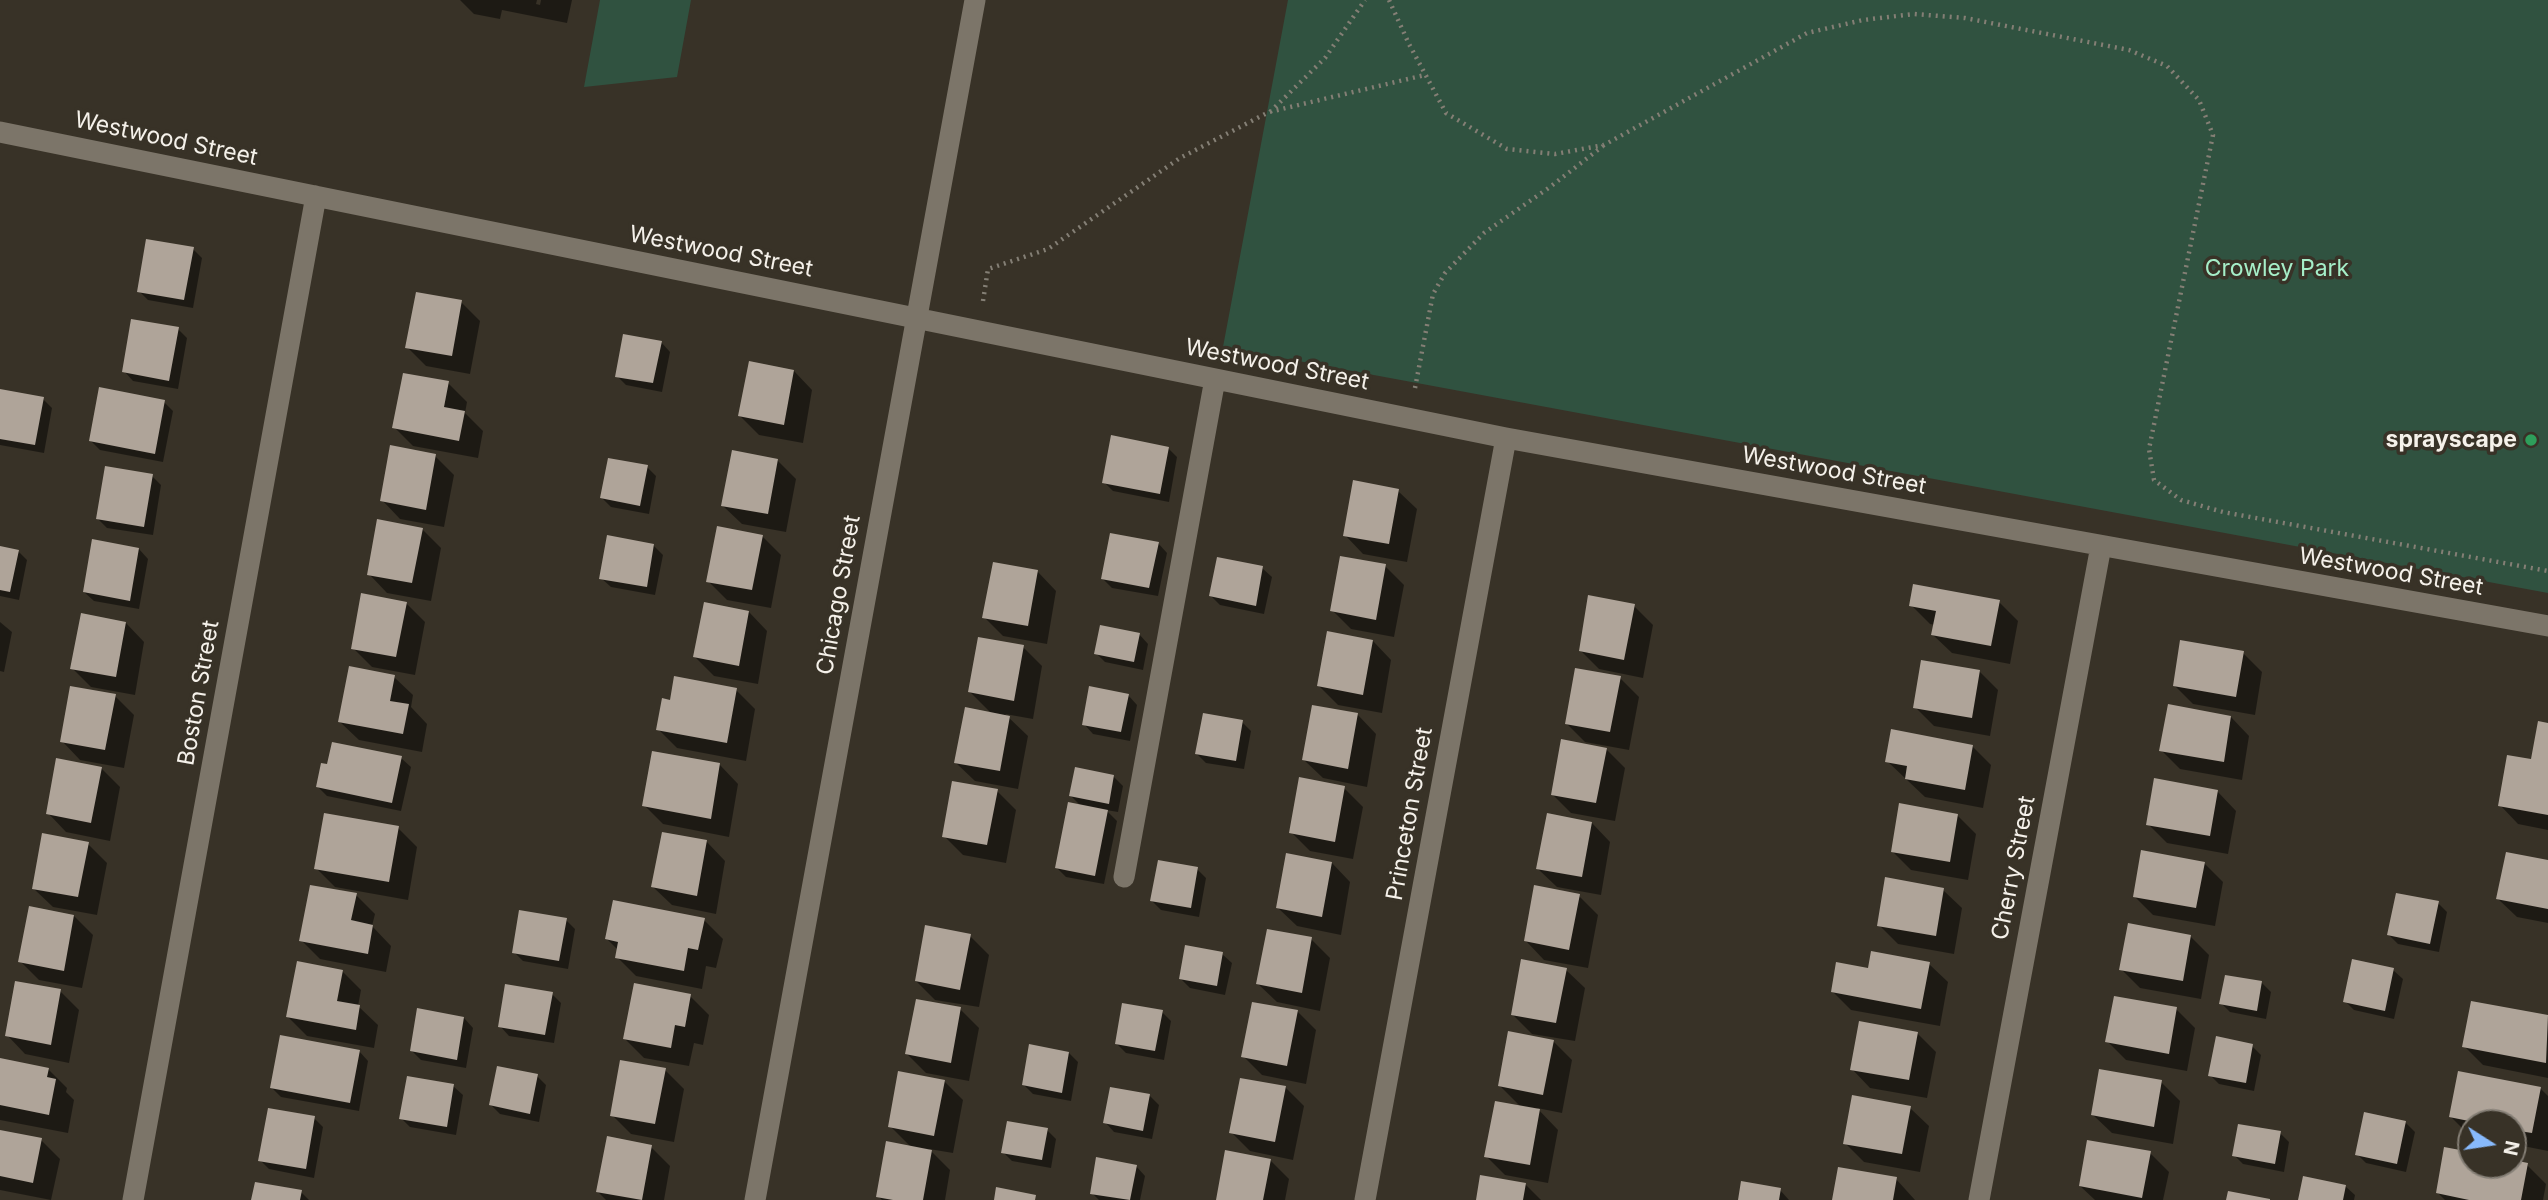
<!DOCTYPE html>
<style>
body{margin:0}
#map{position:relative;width:2548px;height:1200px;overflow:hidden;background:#383227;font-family:Inter,sans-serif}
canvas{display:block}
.north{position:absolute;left:2457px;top:1109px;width:70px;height:70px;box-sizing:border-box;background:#383227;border:2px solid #847e75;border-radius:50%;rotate:102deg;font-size:19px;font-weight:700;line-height:28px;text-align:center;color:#f5f1ea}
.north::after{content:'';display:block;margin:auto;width:24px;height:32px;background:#88bafc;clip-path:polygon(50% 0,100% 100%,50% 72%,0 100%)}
</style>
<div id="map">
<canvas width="2548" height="1200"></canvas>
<div class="north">N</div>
</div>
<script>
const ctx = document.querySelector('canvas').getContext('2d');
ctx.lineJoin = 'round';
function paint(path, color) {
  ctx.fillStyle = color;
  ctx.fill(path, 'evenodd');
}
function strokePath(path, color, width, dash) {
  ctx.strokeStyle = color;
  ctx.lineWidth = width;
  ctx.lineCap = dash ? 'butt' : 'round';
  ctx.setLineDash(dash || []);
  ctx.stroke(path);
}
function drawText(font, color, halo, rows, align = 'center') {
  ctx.font = font + ' Inter,sans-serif';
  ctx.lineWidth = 7;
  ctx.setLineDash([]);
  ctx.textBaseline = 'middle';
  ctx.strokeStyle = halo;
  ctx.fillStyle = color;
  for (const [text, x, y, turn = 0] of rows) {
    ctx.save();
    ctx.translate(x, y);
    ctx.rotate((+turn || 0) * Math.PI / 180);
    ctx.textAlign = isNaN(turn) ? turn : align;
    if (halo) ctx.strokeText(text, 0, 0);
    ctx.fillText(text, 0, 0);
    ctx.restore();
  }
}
paint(new Path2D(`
 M600 0H691L677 77 584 87Z
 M1288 0H2548V593L1223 347Z`), '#305240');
paint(new Path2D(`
 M460 0H537L536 4 540 5 541 0H572L567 23 502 10 500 19 474 14Z
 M193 249 202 258 193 308 148 300 139 291Z
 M461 302 480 321 470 374 426 366 407 347Z
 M178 329 187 338 178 389 133 381 124 371Z
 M661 342 670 352 662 392 626 385 617 376Z
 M794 371 812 390 803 443 759 435 740 416Z
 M448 383 467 402 465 413 483 431 478 458 413 446 394 427Z
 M0 391 43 399 52 408 44 453 0 445Z
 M164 402 173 411 163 462 100 450 90 440Z
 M1168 448 1177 457 1169 502 1113 491 1104 482Z
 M435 456 454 475 444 527 400 519 382 500Z
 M777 460 796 479 786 532 742 524 723 506Z
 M647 467 656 476 649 514 611 507 602 498Z
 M152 476 161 485 153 535 107 528 98 519Z
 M1398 491 1417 509 1407 562 1363 554 1345 535Z
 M422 529 441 548 431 601 387 593 369 574Z
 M762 536 781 555 771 608 727 600 708 581Z
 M1158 543 1167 553 1158 596 1112 588 1103 579Z
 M653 545 663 555 655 595 611 587 601 578Z
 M0 548 18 551 27 560 19 600 0 596Z
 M139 549 148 559 139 609 94 601 84 592Z
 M1385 566 1404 585 1394 637 1351 629 1332 610Z
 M1262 568 1272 577 1264 614 1220 605 1211 596Z
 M1038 572 1056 591 1047 644 1003 636 984 617Z
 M1999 602 2018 621 2010 664 1952 653 1933 635 1935 625 1930 624 1911 605Z
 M406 603 425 622 415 675 372 667 353 648Z
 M1634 606 1653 625 1643 678 1599 669 1580 650Z
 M749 612 767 631 758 684 714 676 695 657Z
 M0 622 12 632 4 672 0 671Z
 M126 623 144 642 135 695 91 687 72 668Z
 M1139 634 1148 644 1143 670 1105 662 1096 653Z
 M1373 641 1391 660 1382 713 1338 705 1319 686Z
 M1023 647 1042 666 1033 719 1005 714 1028 736 1018 789 975 781 956 763 992 714 970 692Z
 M2243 653 2262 672 2255 715 2193 704 2174 685Z
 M1979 671 1998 690 1990 736 1934 726 1915 707Z
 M394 677 413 695 411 707 427 724 422 752 359 740 340 722Z
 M1620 678 1639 697 1629 750 1585 742 1566 723Z
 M736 690 755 709 746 761 677 748 658 729 671 702Z
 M1128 695 1137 705 1130 741 1093 734 1084 724Z
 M115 696 134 715 124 768 80 760 62 741Z
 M1358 715 1376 734 1367 787 1323 778 1304 760Z
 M2231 717 2249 736 2242 780 2180 769 2161 750Z
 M1242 722 1251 731 1244 769 1206 763 1197 754Z
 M2548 724V830L2518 824 2500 805 2532 761Z
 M1972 746 1991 765 1983 808 1925 797 1887 761Z
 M1606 749 1625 768 1615 821 1571 813 1553 795Z
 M401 758 411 767 401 811 327 796 318 787Z
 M720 765 738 784 729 837 663 824 644 805Z
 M101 768 120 787 110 841 66 832 48 813Z
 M1114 777 1123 786 1118 812 1106 810 1117 821 1104 884 1066 877 1057 868 1082 807 1071 796Z
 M1344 788 1363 807 1353 859 1310 851 1291 832Z
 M997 791 1016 810 1006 863 963 855 944 836Z
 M2218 792 2236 811 2228 854 2167 843 2148 824Z
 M1958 816 1976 834 1968 880 1911 870 1892 851Z
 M1592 823 1610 842 1601 895 1557 887 1538 869Z
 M398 828 417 847 408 900 335 887 316 868Z
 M707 842 725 861 716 914 672 905 653 887Z
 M88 844 107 863 97 915 53 907 34 889Z
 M2548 862V923L2517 917 2498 899Z
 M1332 863 1350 882 1341 935 1297 926 1278 908Z
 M2204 863 2223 882 2215 926 2153 915 2134 896Z
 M1197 869 1206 878 1199 917 1161 910 1152 901Z
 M1943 890 1962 908 1954 954 1898 944 1879 925Z
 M356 895 375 914 372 926 391 946 386 972 320 959 301 940Z
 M1579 896 1598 915 1588 968 1544 960 1526 941Z
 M2438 903 2447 912 2439 952 2398 944 2389 935Z
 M74 916 93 935 82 988 39 980 20 961Z
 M566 920 575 929 568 969 523 961 514 952Z
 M704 920 723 939 716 968 706 966 702 989 636 976 617 957 618 950 607 939Z
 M970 936 989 955 979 1007 935 1000 916 981Z
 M2190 936 2209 955 2201 999 2140 988 2121 969Z
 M1311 939 1330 958 1320 1011 1277 1002 1258 984Z
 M1222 954 1232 963 1225 995 1190 988 1181 979Z
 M1929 964 1948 982 1940 1026 1851 1010 1832 991 1869 970Z
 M1566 970 1585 988 1575 1041 1532 1034 1513 1015Z
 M2393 970 2403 979 2394 1019 2354 1010 2345 1001Z
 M342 971 361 990 358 1006 378 1025 374 1048 307 1036 288 1017Z
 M2262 983 2271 992 2266 1019 2230 1012 2221 1003Z
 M60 991 79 1010 69 1063 25 1054 7 1035Z
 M552 994 561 1003 554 1043 509 1036 500 1026Z
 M690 996 709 1015 703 1045 694 1043 689 1066 644 1058 625 1039Z
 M2473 1003 2548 1017V1078L2483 1065 2464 1046Z
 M960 1009 979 1028 969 1081 926 1073 907 1054Z
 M2176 1009 2195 1028 2187 1071 2126 1060 2107 1041Z
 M1297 1011 1316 1030 1306 1084 1262 1075 1243 1056Z
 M1162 1012 1171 1021 1164 1060 1126 1053 1117 1044Z
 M464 1018 473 1028 466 1068 421 1060 412 1051Z
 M1917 1033 1936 1052 1927 1098 1870 1088 1852 1069Z
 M1553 1041 1572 1060 1562 1113 1537 1108 1558 1130 1548 1183 1505 1175 1486 1156 1521 1107 1500 1086Z
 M2252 1046 2261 1055 2254 1091 2219 1084 2210 1075Z
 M359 1051 368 1061 359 1111 281 1097 272 1088Z
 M1069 1053 1078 1062 1071 1101 1033 1094 1024 1085Z
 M0 1060 48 1069 67 1088 66 1092 74 1100 68 1133 0 1120Z
 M665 1070 684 1089 674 1142 631 1134 612 1115Z
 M2459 1073 2541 1089 2548 1096V1151L2513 1144V1123H2471L2470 1136 2451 1117Z
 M537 1076 546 1085 539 1122 500 1114 491 1105Z
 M944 1081 963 1100 953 1153 929 1149 950 1170 945 1200H882L878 1196 912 1148 890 1126Z
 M2161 1082 2180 1101 2173 1144 2112 1133 2093 1115Z
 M453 1086 463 1095 456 1135 410 1127 401 1118Z
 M1285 1087 1304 1106 1293 1160 1250 1151 1231 1132Z
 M1150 1096 1159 1105 1152 1139 1114 1132 1105 1122Z
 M1910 1108 1929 1126 1920 1172 1864 1162 1845 1143Z
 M314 1118 323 1127 314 1178 269 1169 260 1160Z
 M2406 1123 2415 1132 2406 1172 2366 1163 2357 1154Z
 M1047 1130 1056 1139 1051 1168 1012 1161 1003 1152Z
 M0 1132 41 1140 60 1159 51 1200 0 1190Z
 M2280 1133 2289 1142 2284 1172 2243 1164 2234 1155Z
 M651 1147 670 1166 664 1200H606L598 1192Z
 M2150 1153 2169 1172 2163 1200H2095L2080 1186Z
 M2471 1154V1165H2513V1162L2527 1165 2546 1184 2543 1200H2445L2438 1193Z
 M1270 1160 1289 1179 1285 1200H1217Z
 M1136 1166 1145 1176 1140 1200H1099L1092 1193Z
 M1896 1179 1915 1200H1834Z
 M1525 1184 1541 1200H1477Z
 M2345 1186 2355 1195 2354 1200H2300Z
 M1780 1190 1789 1200H1740Z
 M301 1192 309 1200H253Z`), '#0007');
paint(new Path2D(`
 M146 239 194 247 184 300 137 292Z
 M416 292 462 300 452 356 405 348Z
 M131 319 179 327 169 381 122 372Z
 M623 334 662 341 653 383 615 377Z
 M749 361 794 370 784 425 738 416Z
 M403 373 449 381 444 407 465 411 459 441 392 428Z
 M99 387 165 400 155 454 89 441Z
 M0 389 44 397 35 445 0 439Z
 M1111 435 1169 447 1160 494 1102 483Z
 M390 445 436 454 426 510 380 501Z
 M732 450 778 459 768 514 721 506Z
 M608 458 648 465 640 506 600 498Z
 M105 466 153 474 144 527 96 519Z
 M1353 480 1399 489 1389 544 1343 536Z
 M377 519 423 528 412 583 367 575Z
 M717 526 763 535 752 590 706 582Z
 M1110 533 1159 542 1149 588 1101 579Z
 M607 535 654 544 647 587 599 579Z
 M92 539 139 548 130 601 83 592Z
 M0 546 19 550 10 592 0 590Z
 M1340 556 1386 564 1376 620 1330 611Z
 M1217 557 1263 566 1256 606 1209 596Z
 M993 562 1038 570 1028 626 982 618Z
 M1913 584 2000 600 1991 646 1931 635 1936 611 1909 606Z
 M361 593 407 602 396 657 351 649Z
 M1588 595 1635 604 1624 660 1579 651Z
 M704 602 749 611 739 666 693 657Z
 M81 613 126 622 116 677 70 669Z
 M1100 625 1140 633 1134 662 1094 654Z
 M1327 631 1373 640 1363 695 1317 686Z
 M978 637 1024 645 1014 701 968 692Z
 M2180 640 2244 651 2236 697 2173 686Z
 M1921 660 1980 670 1972 718 1913 708Z
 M349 666 395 675 390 701 409 704 403 734 338 722Z
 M1575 668 1621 676 1610 732 1565 724Z
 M674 676 737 688 727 743 656 730 662 698 670 700Z
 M70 686 116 694 105 750 60 742Z
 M1089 686 1129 694 1121 732 1082 725Z
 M2168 704 2231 716 2224 762 2159 751Z
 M1312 705 1358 713 1348 769 1302 760Z
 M965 707 1010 716 1000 771 954 763Z
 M1203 713 1243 720 1236 761 1195 754Z
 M2538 721 2548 723V815L2498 806 2507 755 2531 759Z
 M1891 729 1973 745 1965 790 1905 779 1907 766 1885 762Z
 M1561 739 1607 748 1596 803 1551 795Z
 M332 742 402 756 392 803 316 787 321 763 327 764Z
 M652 751 720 763 711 819 642 806Z
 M56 758 102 767 91 823 46 814Z
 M1075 767 1114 775 1109 804 1069 796Z
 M1299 777 1345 786 1335 842 1289 833Z
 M2154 778 2218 790 2210 836 2146 825Z
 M952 781 998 789 987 845 942 837Z
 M1068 802 1108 810 1095 876 1055 868Z
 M1899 803 1958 814 1950 862 1891 852Z
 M324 813 399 826 389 882 314 869Z
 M1547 813 1592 822 1582 877 1536 869Z
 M662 832 707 840 697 896 651 887Z
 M42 833 89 842 78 897 32 889Z
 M2141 850 2205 862 2196 908 2133 897Z
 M2506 852 2548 860V909L2496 899Z
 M1286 853 1332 862 1322 917 1276 908Z
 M1158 860 1198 867 1191 908 1150 901Z
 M1885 877 1944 888 1936 936 1877 926Z
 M310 885 357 893 351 920 373 925 368 954 299 941Z
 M1534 885 1580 894 1569 950 1524 941Z
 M2396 893 2439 901 2430 944 2387 935Z
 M613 900 705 918 698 950 688 948 684 971 615 958 618 942 605 939Z
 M29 906 74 915 64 971 18 962Z
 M519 910 567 918 559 961 512 953Z
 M2128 923 2191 935 2183 981 2119 970Z
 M925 925 971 934 960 990 915 981Z
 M1267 929 1312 937 1302 993 1256 984Z
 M1185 945 1223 952 1217 986 1179 979Z
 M1871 951 1930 962 1921 1009 1831 992 1836 962 1868 968Z
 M1521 959 1567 968 1556 1023 1511 1015Z
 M2352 959 2394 968 2385 1011 2343 1002Z
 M297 961 343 970 337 1001 360 1005 356 1030 286 1017Z
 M2225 975 2262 981 2257 1011 2219 1004Z
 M15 981 61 989 51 1045 5 1036Z
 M634 983 691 994 685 1027 675 1025 671 1048 623 1039Z
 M505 984 553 992 545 1035 498 1027Z
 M2114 996 2177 1007 2169 1054 2105 1042Z
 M916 999 961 1007 951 1063 905 1054Z
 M2471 1001 2548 1015 2546 1063 2462 1047Z
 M1252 1002 1298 1010 1287 1066 1241 1057Z
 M1122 1003 1163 1010 1155 1051 1115 1044Z
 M417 1008 464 1017 457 1060 410 1051Z
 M1859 1021 1918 1032 1909 1080 1850 1070Z
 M1508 1031 1554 1040 1543 1095 1498 1086Z
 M280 1035 360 1050 350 1103 270 1088Z
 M2216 1036 2253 1044 2246 1083 2208 1076Z
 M1029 1044 1069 1052 1062 1093 1022 1085Z
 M0 1058 49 1068 47 1077 56 1079 49 1115 0 1105Z
 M620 1060 666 1068 655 1124 610 1116Z
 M497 1066 538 1074 530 1114 489 1105Z
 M2099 1069 2162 1080 2154 1127 2091 1115Z
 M898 1071 945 1080 934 1136 888 1127Z
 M2458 1071 2541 1087 2532 1133 2513 1130V1123H2479L2449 1117Z
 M407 1076 454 1084 447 1127 399 1119Z
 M1240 1078 1286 1086 1275 1142 1229 1133Z
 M1110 1087 1150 1094 1143 1131 1103 1123Z
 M1852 1095 1911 1106 1902 1154 1843 1144Z
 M1495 1101 1540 1109 1530 1165 1484 1157Z
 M268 1108 315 1116 306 1169 258 1161Z
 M2364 1112 2406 1121 2397 1164 2355 1155Z
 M1007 1121 1048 1128 1042 1160 1001 1153Z
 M2238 1124 2281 1131 2275 1164 2232 1156Z
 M0 1130 42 1138 33 1183 0 1176Z
 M607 1136 652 1145 642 1200 596 1192Z
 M2087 1140 2151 1151 2142 1198 2079 1186Z
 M886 1141 932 1150 923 1200H893L876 1197Z
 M2444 1147 2471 1152V1165H2513V1160L2528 1163 2521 1200H2469L2436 1193Z
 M1225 1150 1271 1159 1263 1200H1216Z
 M1096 1157 1137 1165 1130 1200 1090 1194Z
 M1838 1167 1897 1177 1893 1200H1832Z
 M1480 1175 1526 1183 1523 1200H1476Z
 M2303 1176 2346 1185 2343 1200H2298Z
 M1741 1181 1781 1188 1779 1200H1738Z
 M255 1182 302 1190 300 1200H251Z
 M996 1187 1036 1195 1035 1200H994Z
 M2228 1191 2270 1199V1200H2226Z`), '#afa499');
strokePath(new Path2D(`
 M1389 0 1409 44 1446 113 1507 149 1555 154 1604 145 1807 33 1863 20 1914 14 1965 18 2129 50 2167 66 2199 100 2213 135 2149 449 2154 480 2181 500 2223 512 2548 571
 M1270 112 1325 58 1365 0
 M983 301 988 269 1048 249 1180 158 1269 112 1425 75
 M1415 388 1433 294 1445 273 1484 233 1550 187 1603 146`), '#847f75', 4.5, [2, 5]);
strokePath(new Path2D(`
 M0 132 1506 438 2548 626
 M1124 877 1215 379
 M133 1200 316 196
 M755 1200 975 0
 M1365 1200 1506 438
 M1979 1200 2101 546`), '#7c7569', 21);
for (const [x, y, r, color] of [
 [2531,440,7,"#2e9e5b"]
]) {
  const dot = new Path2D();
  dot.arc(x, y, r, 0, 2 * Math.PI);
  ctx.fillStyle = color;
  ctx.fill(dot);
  strokePath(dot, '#383227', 2.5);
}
drawText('23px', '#f5f1ea', '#383227', [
 ["Westwood Street",166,139,12],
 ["Westwood Street",721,252,11],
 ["Westwood Street",1277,365,11],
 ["Westwood Street",1834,471,10],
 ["Westwood Street",2391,572,10],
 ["Chicago Street",839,595,-80],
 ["Boston Street",199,693,-80],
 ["Princeton Street",1410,814,-80],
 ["Cherry Street",2014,868,-79]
]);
drawText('23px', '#a5eec8', '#383227', [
 ["Crowley Park",2277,269]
]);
drawText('bold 23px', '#f5f1ea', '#383227', [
 ["sprayscape",2517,440]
], 'right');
</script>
